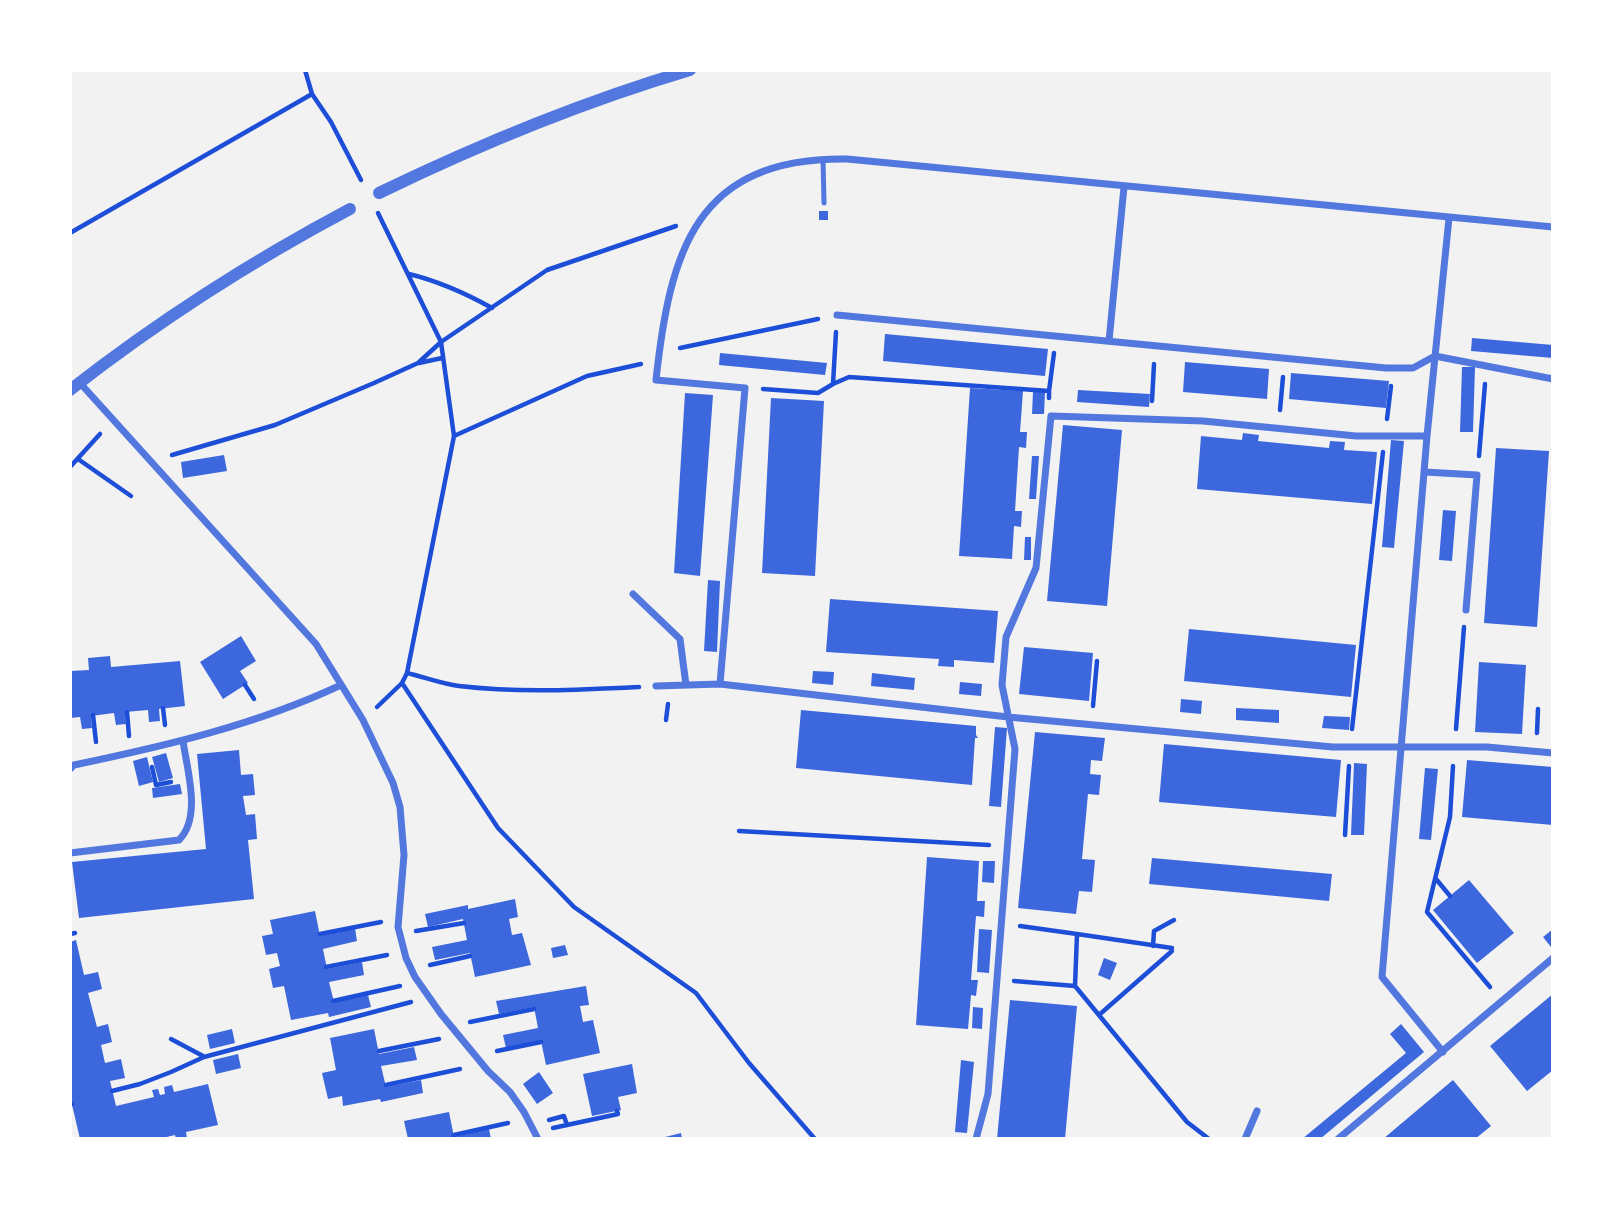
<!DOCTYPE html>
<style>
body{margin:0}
#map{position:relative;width:1623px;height:1209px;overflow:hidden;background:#f2f2f2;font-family:"Varela Round",sans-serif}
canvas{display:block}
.frame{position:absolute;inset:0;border:72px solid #fff;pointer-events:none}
</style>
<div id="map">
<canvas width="1623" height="1209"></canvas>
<div class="frame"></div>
</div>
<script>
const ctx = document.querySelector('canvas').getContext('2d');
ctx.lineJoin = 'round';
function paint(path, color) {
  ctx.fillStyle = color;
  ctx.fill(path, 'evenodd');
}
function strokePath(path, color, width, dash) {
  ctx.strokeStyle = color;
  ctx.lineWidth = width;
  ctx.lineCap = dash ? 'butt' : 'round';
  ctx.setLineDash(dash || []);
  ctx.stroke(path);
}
paint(new Path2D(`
 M819 211H828V220H819Z
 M885 334 1048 349 1045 376 883 361Z
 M1472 338 1553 345V358L1471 351Z
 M720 353 827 363 825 375 719 365Z
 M1185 362 1269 369 1267 399 1183 392Z
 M1462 367H1475L1473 432H1460Z
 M1291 373 1389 381 1386 408 1289 399Z
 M970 388 1023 391 1020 432H1027L1026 448 1019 447 1015 511H1022L1021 527 1014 526 1012 559 959 556Z
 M1078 390 1150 394 1149 407 1077 402Z
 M1033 392H1045L1044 414H1032Z
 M685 393 713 395 700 576 674 573Z
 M771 398 824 401 815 576 762 573Z
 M1063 425 1122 430 1107 606 1047 601Z
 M1243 433 1259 435 1258 441 1329 448 1330 441 1345 442 1344 450 1377 452 1372 504 1197 489 1201 436 1242 440Z
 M1391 440 1404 441 1394 548 1382 547Z
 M1496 448 1549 451 1537 627 1484 623Z
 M224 455 227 471 183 478 181 462Z
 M1032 456H1039L1036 499H1029Z
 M1443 510 1456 511 1452 561 1439 560Z
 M1025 537H1031V560H1024Z
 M708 580 720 581 717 652 704 651Z
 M830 599 998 611 994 663 954 660V667L938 666 939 659 826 652Z
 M1189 629 1356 645 1351 697 1184 681Z
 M241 636 256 661 240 671 248 683 223 699 200 662Z
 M1024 647 1093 653 1089 701 1019 694Z
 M110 656 111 667 180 661 185 706 159 709 160 721 149 722 148 710 125 712 126 724 116 725 114 713 91 716 92 728 82 729 80 717 70 718V671L89 670 88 658Z
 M1479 662 1526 665 1522 734 1475 732Z
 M813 671 834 672 833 685 812 683Z
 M872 673 915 678 914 690 871 686Z
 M960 682 982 684 981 696 959 694Z
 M1181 699 1202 701 1201 714 1180 712Z
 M1236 708 1279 710V723L1236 720Z
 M801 710 976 726V735L978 738H975L972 785 796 768Z
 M1324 716 1350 717 1349 730 1322 728Z
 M995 727 1007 728 1001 807 989 806Z
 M1035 732 1105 738 1102 761 1091 760 1090 774 1101 775 1099 795 1088 794 1082 859 1095 860 1092 892 1079 891 1076 914 1018 908Z
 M1164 744 1341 760 1336 817 1159 802Z
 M239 750 241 775 253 774 255 795 243 796 246 815 255 814 257 839 248 840 254 899 79 918 72 862 206 849 197 754Z
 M166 753 173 778 159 782 152 757Z
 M147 757 153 782 139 786 133 761Z
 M1467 760 1553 767V825L1462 817Z
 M1354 763 1367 764 1364 835H1351Z
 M1425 768 1438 769 1431 840 1419 839Z
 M180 784 182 794 153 798 152 788Z
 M927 857 979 861 977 901H985L984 917 976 916 971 980H978L976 996 971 995 968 1029 916 1025Z
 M1152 858 1332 874 1329 901 1149 884Z
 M983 861H995L994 883 982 882Z
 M1469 880 1514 933 1477 963 1433 910Z
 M515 899 518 917 509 919 512 935 522 933 531 965 475 977 470 953 435 960 432 947 467 940 463 919 428 927 425 914 468 905V909Z
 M315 911 320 936 355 928 357 941 323 949 327 969 362 962 364 975 329 982 334 1002 368 995 371 1007 329 1017 328 1013 291 1020 284 986 273 988 269 969 280 966 277 953 266 955 262 936 273 934 270 920Z
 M979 929 992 930 989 973 977 972Z
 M1553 929V946L1551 947 1543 937Z
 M76 940 84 975 98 972 102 989 88 993 97 1027 108 1024 112 1042 101 1045 105 1063 121 1059 125 1078 110 1081 116 1106 154 1097 152 1090 158 1089 160 1095 165 1094 164 1087 172 1085 174 1092 208 1084 218 1125 186 1132 187 1139H176L175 1135 158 1139H80L70 1096V942Z
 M565 945 568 955 553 958 551 948Z
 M1104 958 1117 963 1110 980 1098 975Z
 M586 986 589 1005 580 1006 583 1022 593 1020 600 1053 546 1065 541 1041 506 1048 503 1035 538 1028 534 1007 499 1014 496 1001Z
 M1553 994V1070L1527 1091 1490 1046Z
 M1010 1000 1077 1006 1065 1139H997Z
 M973 1007 983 1008 982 1029 972 1028Z
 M1401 1024 1424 1052 1320 1139H1302L1406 1053 1390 1034Z
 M232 1029 235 1043 210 1049 207 1035Z
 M374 1029 379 1054 414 1047 417 1060 381 1066 386 1087 421 1080 423 1093 381 1102 380 1099 343 1106 342 1096 328 1099 322 1073 336 1070 330 1038Z
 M238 1054 241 1068 216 1074 213 1060Z
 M961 1060 974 1062 967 1133 955 1132Z
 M632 1064 637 1093 618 1097 621 1110 592 1116 583 1074Z
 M539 1072 553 1093 537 1104 523 1084Z
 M1453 1080 1491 1126 1475 1139H1383Z
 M449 1112 454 1137 489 1129 491 1139H408L404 1121Z
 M681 1133 682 1139H661V1138Z`), '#3d67dc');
strokePath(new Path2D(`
 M305 70 312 94 331 122 361 180
 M378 213 441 342 454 436 407 673 402 683 498 828 574 907 696 993 749 1063 815 1139
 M70 233 312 94
 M409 274C438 281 465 293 492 308
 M680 348 818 319
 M419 363 442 358
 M833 384 849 377 1049 391V398
 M763 389 818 393 833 384 836 332
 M1049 391 1054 353
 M1152 401 1154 364
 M1280 410 1283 377
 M1387 419 1391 386
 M454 436 587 376 641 364
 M172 455 275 425 374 383 418 363 441 342 547 270 676 226
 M1479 456 1485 384
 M78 459 131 496
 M70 467 100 434
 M407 673C424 677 442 684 459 686 519 693 579 690 639 687
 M245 685 254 699
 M1093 706 1097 661
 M377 707 402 683
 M163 708 165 725
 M127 712 129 736
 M93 715 96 742
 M666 720 668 704
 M1352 729 1383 452
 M1456 729 1464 627
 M1537 733 1538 709
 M1453 766 1450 817 1427 912 1490 987
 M152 767 156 785 171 782
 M739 831 989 845
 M1345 835 1349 766
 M1436 879 1450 896
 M1020 926 1077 934 1075 986
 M416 931 464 923
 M70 934 75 933
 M320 934 381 922
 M1077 934 1172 948
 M1153 946 1154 931 1174 920
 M430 965 470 956
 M326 967 387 955
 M1014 981 1075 986 1187 1122 1209 1139
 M333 1001 400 986
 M1099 1015 1172 951
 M470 1022 534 1009
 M171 1039 203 1056
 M379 1051 439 1039
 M497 1051 541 1042
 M386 1085 460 1069
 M112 1091 140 1084 171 1072 204 1057 411 1002
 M70 1105 72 1104
 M549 1120 564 1116 567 1125
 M553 1128 618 1114 617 1111
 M454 1135 508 1123`), '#1d4ed8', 4.5);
strokePath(new Path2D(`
 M823 159 824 203`), '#5277de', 5);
strokePath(new Path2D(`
 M837 315 1386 368H1413L1435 356 1553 379
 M1109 341 1124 187
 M80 383 316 644 363 720 393 783 400 807 404 855 398 927 406 958 415 977 441 1014 488 1071 510 1092 524 1112 538 1139
 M1425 472 1477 475 1466 610
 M633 594 680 639 686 685
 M720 684 745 388 656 380C670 252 695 157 847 159L1553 227
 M656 686 720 684 1008 717 1333 747H1487L1553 753
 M70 769 74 765C165 746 256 725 341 685
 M70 853 179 840C202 817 187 770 183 741
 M1443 1052 1382 977 1427 436 1449 218
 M976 1139 988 1094 1015 749 1002 685 1006 637 1036 568 1051 416 1203 421 1356 436H1427
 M1245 1139 1257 1111
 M1338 1139 1553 958`), '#5277de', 7);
strokePath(new Path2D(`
 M379 193C480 144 582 102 690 70
 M70 390C157 322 252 261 350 209`), '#5277de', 12);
</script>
